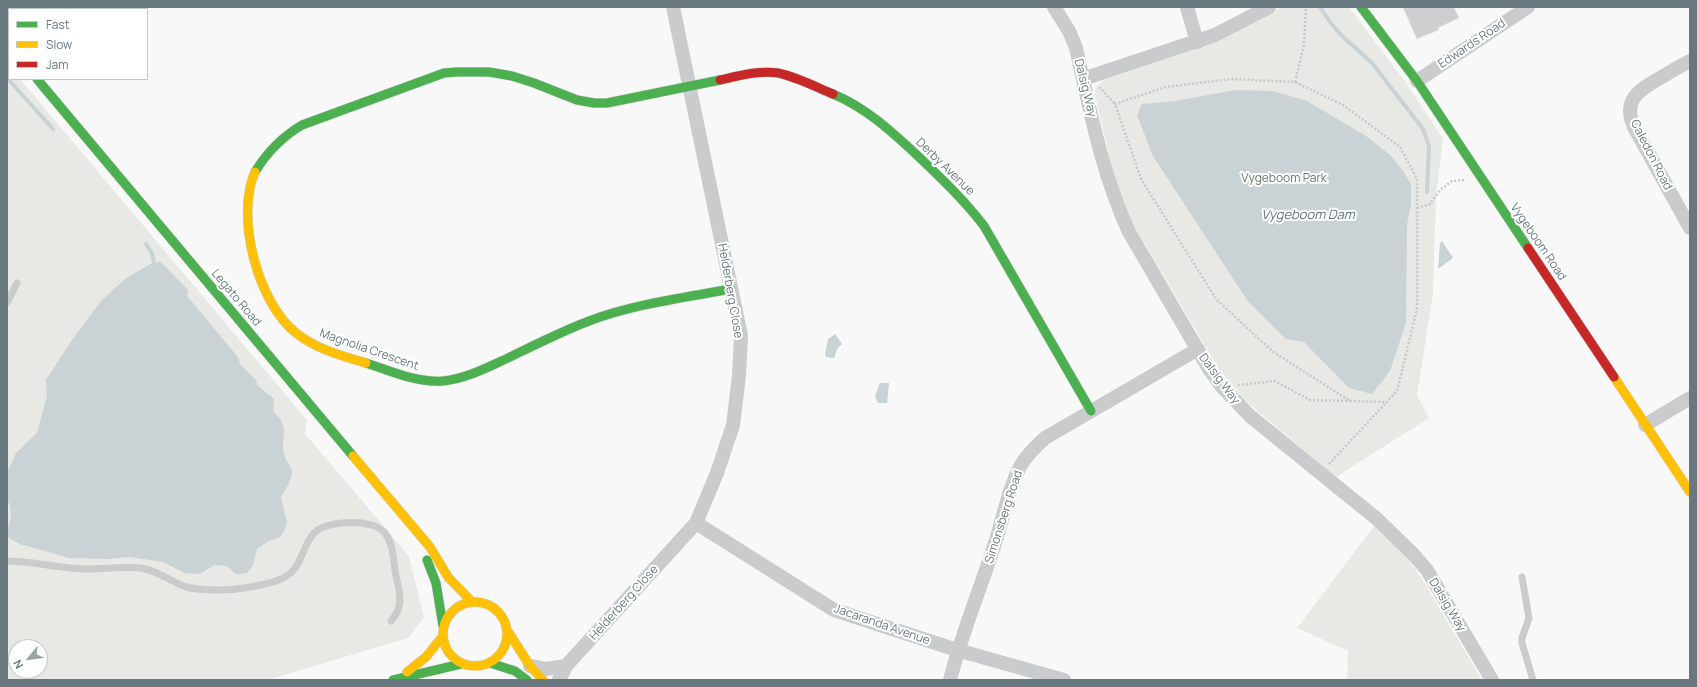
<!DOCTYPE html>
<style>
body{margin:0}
#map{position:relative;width:1697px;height:687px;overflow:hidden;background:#f8f8f8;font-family:Manrope,sans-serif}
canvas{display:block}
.frame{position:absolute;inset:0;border:8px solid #67797e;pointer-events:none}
.legend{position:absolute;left:8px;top:8px;width:140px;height:72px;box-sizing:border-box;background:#fff;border:1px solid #c2c9cb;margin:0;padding:5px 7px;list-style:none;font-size:12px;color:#67797e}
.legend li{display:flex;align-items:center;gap:8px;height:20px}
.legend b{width:20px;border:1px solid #c2c9cb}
.north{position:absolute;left:8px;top:639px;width:40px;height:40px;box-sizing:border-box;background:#fff;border:1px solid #c2c9cb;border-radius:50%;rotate:241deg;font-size:11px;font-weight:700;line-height:16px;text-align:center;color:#67797e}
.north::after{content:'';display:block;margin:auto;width:14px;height:18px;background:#9aa5a9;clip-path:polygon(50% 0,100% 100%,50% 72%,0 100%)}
</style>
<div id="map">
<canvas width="1697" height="687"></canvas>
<div class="frame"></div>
<ul class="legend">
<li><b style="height:5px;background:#4caf50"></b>Fast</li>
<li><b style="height:5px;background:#ffc107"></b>Slow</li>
<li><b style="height:5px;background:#c62828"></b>Jam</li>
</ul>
<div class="north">N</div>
</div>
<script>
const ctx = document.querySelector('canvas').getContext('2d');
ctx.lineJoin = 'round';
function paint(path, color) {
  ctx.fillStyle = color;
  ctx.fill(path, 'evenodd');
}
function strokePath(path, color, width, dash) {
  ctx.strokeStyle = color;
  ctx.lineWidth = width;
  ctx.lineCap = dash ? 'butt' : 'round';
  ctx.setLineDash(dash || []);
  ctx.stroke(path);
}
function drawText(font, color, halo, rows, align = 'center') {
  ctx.font = font + ' Manrope,sans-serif';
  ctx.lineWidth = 4;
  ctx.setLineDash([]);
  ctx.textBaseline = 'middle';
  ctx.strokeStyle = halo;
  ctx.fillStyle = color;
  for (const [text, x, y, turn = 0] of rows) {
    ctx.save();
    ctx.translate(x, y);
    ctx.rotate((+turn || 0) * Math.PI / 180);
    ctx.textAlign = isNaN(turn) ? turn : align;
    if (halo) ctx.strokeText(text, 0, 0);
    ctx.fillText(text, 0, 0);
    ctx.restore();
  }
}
paint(new Path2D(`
 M1282 7H1349L1407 84 1443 139 1436 196 1433 294 1417 395 1429 418 1336 477 1242 398 1219 369 1131 221 1117 188 1095 95 1096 87 1104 80 1216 42Z
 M7 64 9 67V79H20L307 420 305 434 409 556 424 617 408 638 267 680H7ZM16 647H40V671H16Z
 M1374 526 1402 551 1421 577 1482 680H1347L1348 651 1297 628Z`), '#e8e9e5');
paint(new Path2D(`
 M1236 90 1272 91 1307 101 1366 136 1390 155 1403 171 1411 184V204L1407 225 1406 323 1390 371 1372 394 1349 388 1304 342 1286 339 1247 300 1153 156 1137 115 1142 104 1175 101Z
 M1442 241 1453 258 1438 269 1440 243Z
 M160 261 188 290 187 296 237 356 241 365 255 379 258 386 274 399 273 411C293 430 278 437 285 457 287 464 293 466 292 474 290 483 286 489 281 497L287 523 284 531 280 537 267 542 257 549 253 565 247 573 236 574 226 566 214 565 200 574 185 573 163 562 130 557 107 559 69 558 20 544 9 538 7 533 11 517 10 506 7 499V473L16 453 37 433 47 396 46 380 72 340 101 301 125 279 154 262 156 263Z
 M835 334 842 344 837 349 834 358 826 357 825 354 828 339Z
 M880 383H889L887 403H878L875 396Z`), '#c9d2d4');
strokePath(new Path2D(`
 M1320 7 1330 22 1340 34 1372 63 1423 129 1429 146 1427 192
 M7 78 53 129
 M146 244 152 253 154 262`), '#c9d2d4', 4);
const building = new Path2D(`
 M1403 7H1454L1459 18 1438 28 1439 30 1417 39Z`);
paint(building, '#cccecf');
strokePath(building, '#e8e8e8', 1);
const fast = new Path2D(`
 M1361 7 1417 81 1528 248
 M37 79 353 456
 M833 94C867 108 893 133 919 157 942 179 965 201 984 226L1091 411
 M255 172C267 152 282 137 302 125L444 73 456 72H489L512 76 534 83 577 100 594 103H607L720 80
 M366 363C391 371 416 383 443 381 465 379 486 368 506 359 533 346 560 332 589 321 634 304 683 298 731 289
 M427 560 436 583 443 626
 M490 663 515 671 527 680
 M393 680 461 664`);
const slow = new Path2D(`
 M7 43 9 45
 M255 172C235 217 258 303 296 333 316 349 342 356 366 363
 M1614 377 1690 492
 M353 456 430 547 448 577 472 602
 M443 634a32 32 0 1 1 64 0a32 32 0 1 1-64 0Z
 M507 630 530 666 543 680
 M407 672 426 657 442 637`);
const jam = new Path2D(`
 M720 80C738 76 759 70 778 73 797 77 816 87 833 94
 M1528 248 1614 377`);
strokePath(fast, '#d3d4d5', 10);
strokePath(slow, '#d3d4d5', 10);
strokePath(jam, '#d3d4d5', 10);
strokePath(new Path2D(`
 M1295 82 1304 45 1306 7
 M1099 87 1115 104
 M1417 208 1430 204 1440 190 1452 181 1465 180
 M1238 385 1275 381 1310 400 1350 401
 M1329 464 1397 391 1417 309V179L1400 147 1343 105 1295 82 1231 79 1166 87 1115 104 1141 179 1216 299 1272 351 1350 401 1387 402`), '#c8c8c9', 2.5, [2, 2]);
strokePath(new Path2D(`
 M7 303 17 283
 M7 561C32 561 57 568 82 569 103 570 125 565 145 569 159 572 169 580 181 585 192 590 208 590 220 590 235 590 272 585 285 577 302 568 302 546 314 533 326 520 374 518 385 533 394 545 393 561 396 576 400 593 404 607 391 621
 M1522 577 1529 618 1522 638V643L1533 680`), '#c9cbcc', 7);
strokePath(new Path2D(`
 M1054 7 1069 31 1076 48C1090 110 1102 174 1129 232L1209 369 1222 387 1250 416 1377 519 1413 554 1427 570 1492 680
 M1187 7 1197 42
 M1690 61C1680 66 1670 72 1660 78 1639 90 1622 100 1634 127L1690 228
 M1083 79 1215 35 1269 7
 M1417 81 1528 7
 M1645 425 1690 398
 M696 523 834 610 957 650 1064 680
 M530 666 546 669 566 666
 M559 680 566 666 696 523 717 473 733 425 739 376 741 336 673 7
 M950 680C961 636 978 595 992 552 1002 525 1007 491 1021 465 1027 455 1036 446 1045 438L1198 349`), '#c9cbcc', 14);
strokePath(fast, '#4caf50', 9);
strokePath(slow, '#ffc107', 9);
strokePath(jam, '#c62828', 9);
drawText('12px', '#67797e', '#fff', [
 ["Edwards Road",1472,44,-34],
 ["Dalsig Way",1085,88,76],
 ["Caledon Road",1651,155,63],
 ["Derby Avenue",945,167,44],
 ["Vygeboom Road",1538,242,56],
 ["Helderberg Close",730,291,80],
 ["Legato Road",236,298,50],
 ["Magnolia Crescent",369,350,19],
 ["Dalsig Way",1219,379,53],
 ["Simonsberg Road",1004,517,-72],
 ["Helderberg Close",624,603,-48],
 ["Dalsig Way",1447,605,59],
 ["Jacaranda Avenue",882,625,19]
]);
drawText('12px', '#6c7766', '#fff', [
 ["Vygeboom Park",1284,179]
]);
drawText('italic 13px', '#627678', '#fff', [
 ["Vygeboom Dam",1308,215]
]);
</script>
